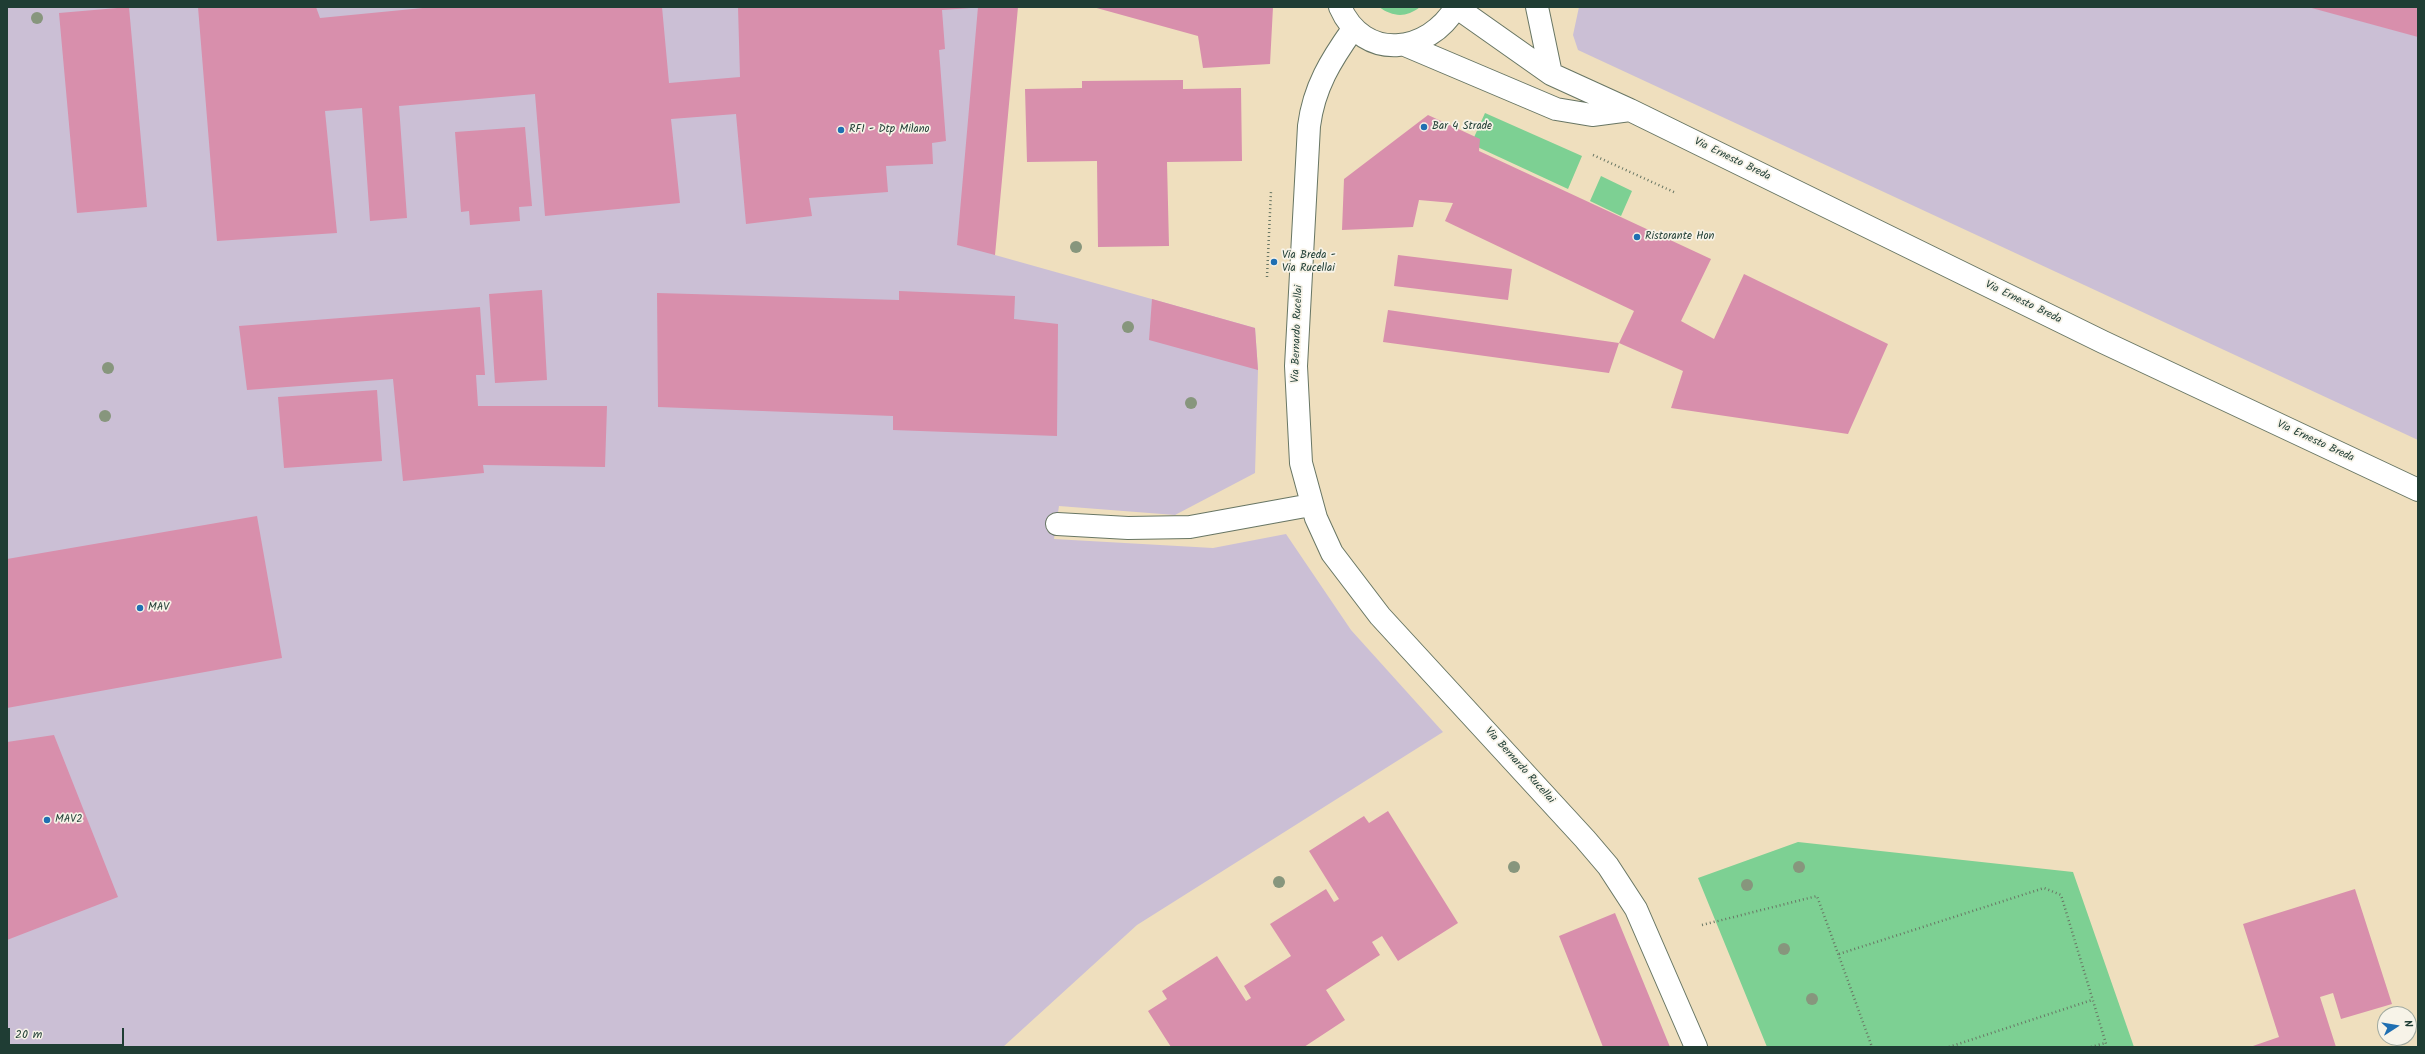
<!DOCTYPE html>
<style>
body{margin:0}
#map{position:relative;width:2425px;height:1054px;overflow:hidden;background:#efdfbe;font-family:Kalam,sans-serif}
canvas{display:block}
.frame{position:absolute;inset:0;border:8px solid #1f3d34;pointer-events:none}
.north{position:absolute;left:2377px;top:1006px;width:40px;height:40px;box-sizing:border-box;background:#f7f3e8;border:1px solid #a1aaa0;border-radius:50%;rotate:78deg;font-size:11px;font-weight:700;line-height:16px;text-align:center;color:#1f3d34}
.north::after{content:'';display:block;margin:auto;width:14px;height:18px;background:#1f6fb2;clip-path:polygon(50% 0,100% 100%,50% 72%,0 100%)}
.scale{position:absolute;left:8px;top:1028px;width:116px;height:18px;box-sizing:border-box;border:2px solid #1f3d34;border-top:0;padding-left:5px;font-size:12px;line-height:14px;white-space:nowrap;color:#1f3d34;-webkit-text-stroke:3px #f7f3e8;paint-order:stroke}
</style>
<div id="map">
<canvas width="2425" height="1054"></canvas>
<div class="frame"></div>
<div class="north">N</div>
<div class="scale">20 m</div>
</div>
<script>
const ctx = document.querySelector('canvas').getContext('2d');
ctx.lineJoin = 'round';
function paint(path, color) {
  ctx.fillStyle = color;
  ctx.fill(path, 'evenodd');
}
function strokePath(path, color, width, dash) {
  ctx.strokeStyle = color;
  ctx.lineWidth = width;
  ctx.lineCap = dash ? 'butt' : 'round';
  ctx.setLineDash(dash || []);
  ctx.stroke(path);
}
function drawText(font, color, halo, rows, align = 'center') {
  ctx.font = font + ' Kalam,sans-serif';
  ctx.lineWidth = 3.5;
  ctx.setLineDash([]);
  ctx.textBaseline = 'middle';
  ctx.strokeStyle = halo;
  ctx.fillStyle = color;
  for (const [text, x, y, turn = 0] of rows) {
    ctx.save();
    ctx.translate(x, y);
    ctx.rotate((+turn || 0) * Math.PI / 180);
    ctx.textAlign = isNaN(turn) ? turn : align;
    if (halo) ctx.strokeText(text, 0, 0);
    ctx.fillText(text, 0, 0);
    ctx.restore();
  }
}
paint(new Path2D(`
 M7 7H978L995 255 1255 328 1258 370 1255 473 1175 515 1059 506 1054 539 1213 548 1286 534 1351 630 1443 732 1137 925 1003 1047H7Z
 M1579 7H2418V440L1578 50 1573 35Z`), '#cbbfd5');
paint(new Path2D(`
 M1379 7H1420C1406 18 1393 17 1379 7Z
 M1485 113 1582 156 1568 189 1471 144Z
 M1601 176 1632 191 1621 216 1590 201Z
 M1798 842 2073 872 2134 1047H1767L1698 878Z`), '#7dd093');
paint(new Path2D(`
 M129 7 147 207 77 213 59 13Z
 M198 7H316L320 18 433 7H662L669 83 740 77 738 7 971 8 942 10 945 49 939 50 946 141 932 143 933 164 886 166 888 192 809 198 812 216 746 224 736 114 671 119 680 203 545 216 535 94 399 106 407 218 370 221 362 108 325 111 337 233 217 241Z
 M978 7H1018L995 255 957 245Z
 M1093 7H1273L1270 64 1203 68 1198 36Z
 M2308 7H2418V37Z
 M1183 80V89L1241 88 1242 161 1167 162 1169 246 1098 247 1097 161 1027 162 1025 89 1082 88V81Z
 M1428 115 1480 139 1479 151 1711 259 1681 321 1714 339 1744 274 1888 344 1848 434 1671 408 1683 371 1619 343 1609 373 1383 342 1388 310 1619 343 1634 311 1445 221 1453 203 1419 200 1413 227 1342 230 1344 179Z
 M525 127 532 206 519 207 520 221 470 225 469 211 461 212 455 132Z
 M1398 255 1512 269 1508 300 1394 286Z
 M542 290 547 380 495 383 489 294Z
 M899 291 1015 296 1014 319 1058 324 1057 436 893 430V416L658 407 657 293 899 300Z
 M1152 299 1255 328 1258 370 1149 340Z
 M480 307 485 375H476L478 406H607L605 467 483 465 484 473 403 481 393 379 247 390 239 326Z
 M377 390 382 461 284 468 278 397Z
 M257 516 282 658 7 708V559Z
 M54 735 118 897 7 940V742Z
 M1388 811 1458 923 1398 961 1382 936 1372 942 1380 955 1326 990 1345 1020 1304 1047H1171L1148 1011 1167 999 1162 991 1217 956 1246 1001 1251 998 1244 986 1291 956 1270 924 1326 889 1334 902 1339 899 1309 851 1364 816 1369 823Z
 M2355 889 2392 1004 2341 1019 2333 993 2320 997 2336 1047H2250L2279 1037 2243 924Z
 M1615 913 1670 1047H1603L1559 936Z`), '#d88fac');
const minor = new Path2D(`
 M1340 7C1364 62 1428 54 1456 7
 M1456 7 1551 74 1630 110 2103 342 2418 490
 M1537 7 1551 74
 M1353 29C1331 60 1314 87 1309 126L1296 366 1301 463 1316 518 1332 553 1380 616 1585 839 1608 866 1636 909 1696 1047
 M1405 45 1556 109 1592 115 1630 110
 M1057 524 1128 528 1190 527 1311 505`);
strokePath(minor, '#687664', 24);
strokePath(new Path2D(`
 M1593 155 1676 193
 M1267 277 1271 191
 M1702 925 1817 896 1872 1047
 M1839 954 2044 888 2061 895 2107 1047
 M1949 1047 2092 1000
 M2091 1047 2105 1043`), '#687664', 2.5, [1, 3]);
strokePath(minor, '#fff', 22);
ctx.fillStyle = '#87967d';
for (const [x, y] of [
 [37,18],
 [1076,247],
 [1128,327],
 [108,368],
 [1191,403],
 [105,416],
 [1514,867],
 [1799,867],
 [1279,882],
 [1747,885],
 [1784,949],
 [1812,999]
]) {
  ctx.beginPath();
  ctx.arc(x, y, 6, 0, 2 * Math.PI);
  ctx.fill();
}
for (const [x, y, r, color] of [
 [1424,127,4,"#1f6fb2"],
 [841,130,4,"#1f6fb2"],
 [1637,237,4,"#1f6fb2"],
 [1274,262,4,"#1f6fb2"],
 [140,608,4,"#1f6fb2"],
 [47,820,4,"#1f6fb2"]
]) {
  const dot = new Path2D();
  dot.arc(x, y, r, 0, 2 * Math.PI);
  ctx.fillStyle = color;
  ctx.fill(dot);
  strokePath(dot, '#f7f3e8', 1.5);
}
drawText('11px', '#1f3d34', '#f7f3e8', [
 ["Bar 4 Strade",1432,127],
 ["RFI - Dtp Milano",849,130],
 ["Ristorante Hon",1645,237],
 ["Via Breda -",1282,256],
 ["Via Rucellai",1282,269],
 ["MAV",148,608],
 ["MAV2",55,820]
], 'left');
drawText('11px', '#1f3d34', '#f7f3e8', [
 ["Via Ernesto Breda",1732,160,26],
 ["Via Ernesto Breda",2023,303,26],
 ["Via Bernardo Rucellai",1298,334,-88],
 ["Via Ernesto Breda",2315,442,25],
 ["Via Bernardo Rucellai",1519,766,48]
]);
</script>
